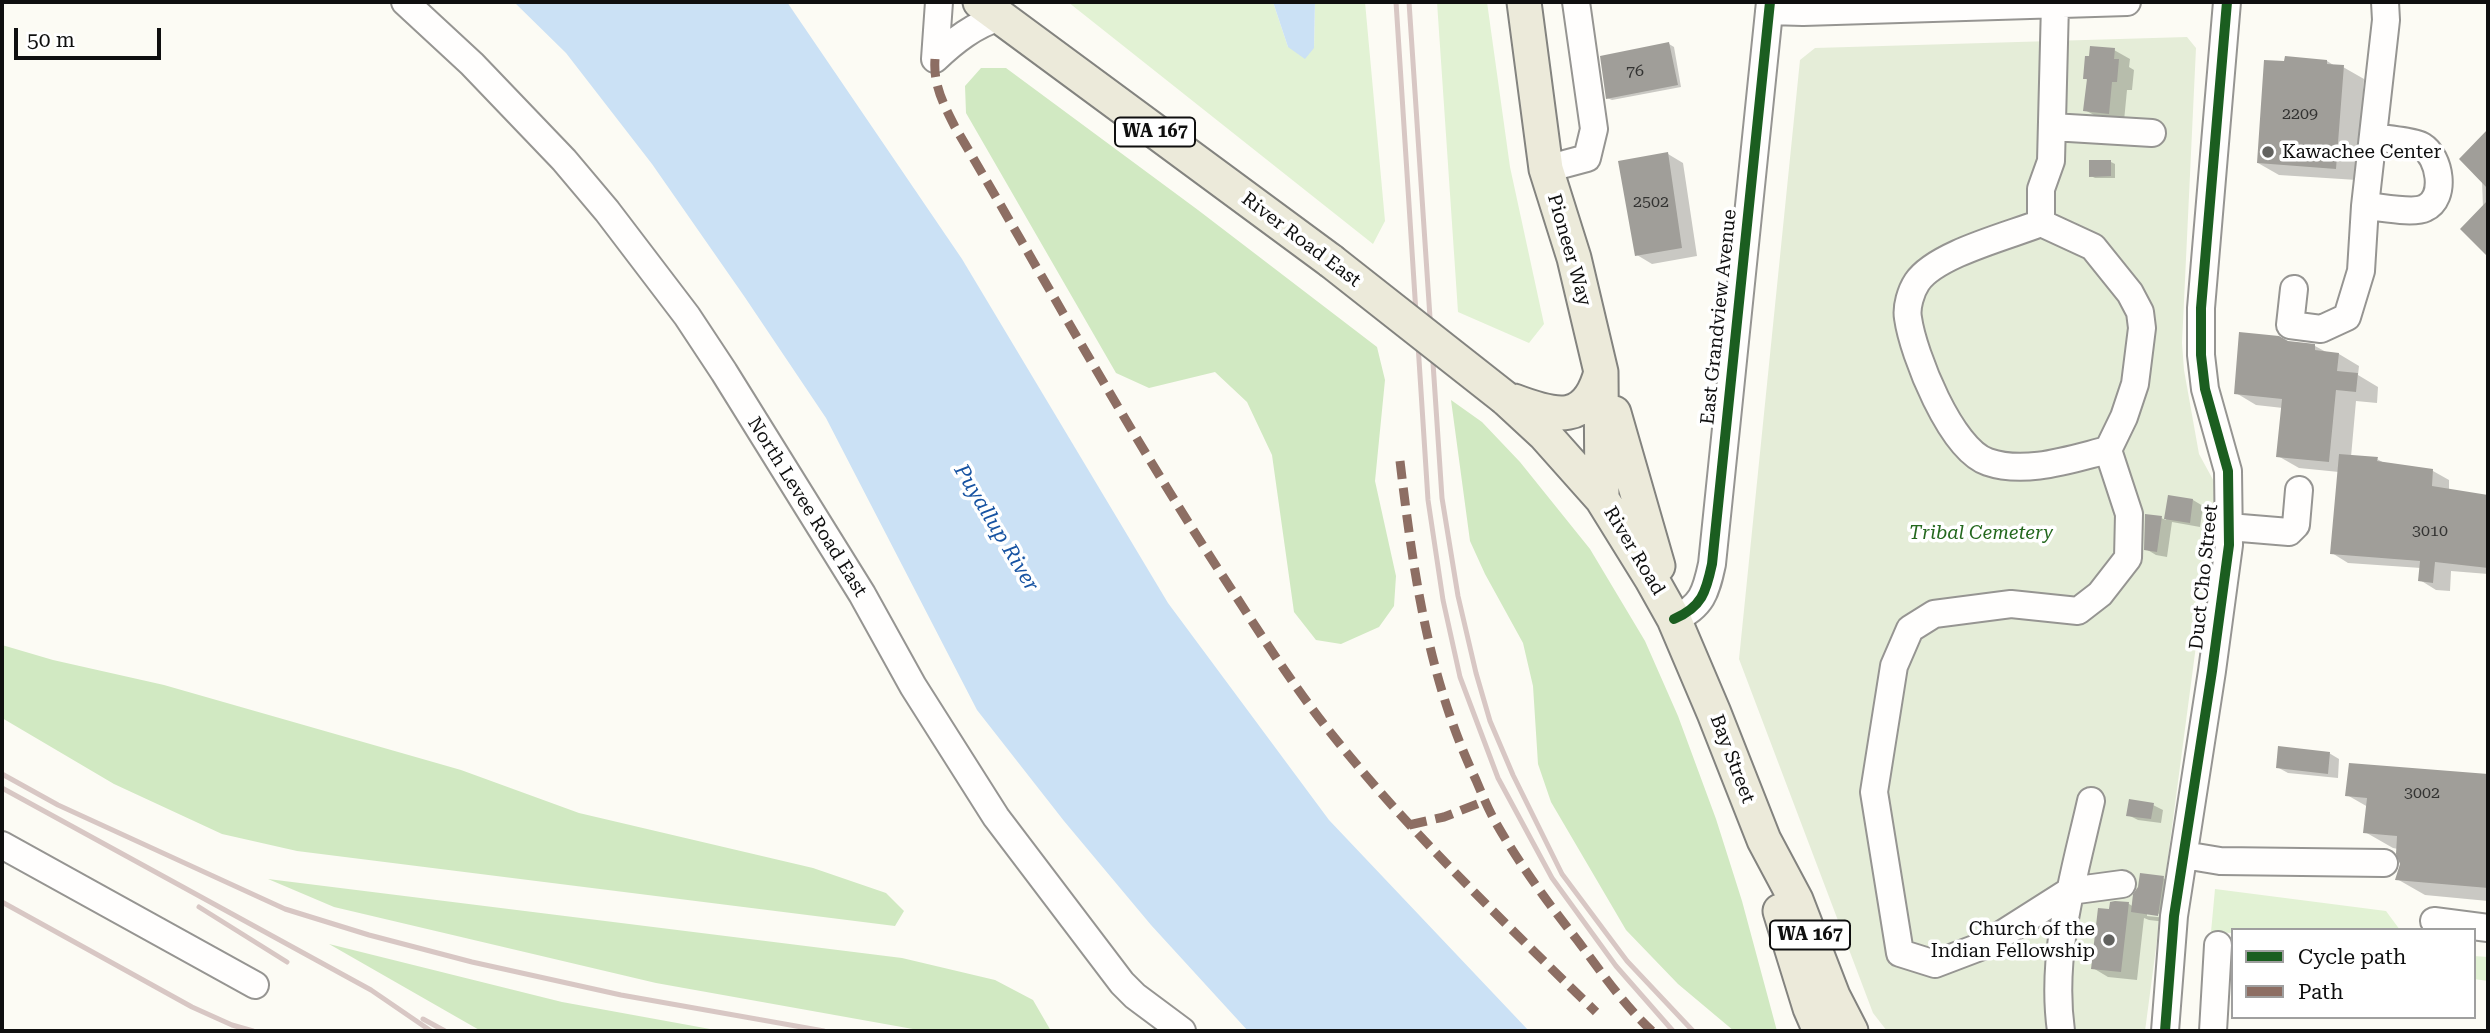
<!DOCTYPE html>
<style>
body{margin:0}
#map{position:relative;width:2490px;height:1033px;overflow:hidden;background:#fcfbf4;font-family:"Roboto Serif",serif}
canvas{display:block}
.frame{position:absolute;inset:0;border:4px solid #0f0f0f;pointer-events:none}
.legend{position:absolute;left:2231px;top:928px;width:245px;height:91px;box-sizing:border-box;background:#fff;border:2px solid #9f9f9f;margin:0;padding:9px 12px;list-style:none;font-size:21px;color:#0f0f0f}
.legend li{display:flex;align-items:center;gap:14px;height:35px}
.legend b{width:35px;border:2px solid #9f9f9f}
.scale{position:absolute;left:14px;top:28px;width:147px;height:32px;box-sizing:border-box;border:4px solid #0f0f0f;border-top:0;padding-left:9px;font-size:21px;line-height:24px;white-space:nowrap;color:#0f0f0f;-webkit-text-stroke:5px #fff;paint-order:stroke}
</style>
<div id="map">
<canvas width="2490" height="1033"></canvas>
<div class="frame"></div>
<ul class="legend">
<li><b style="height:9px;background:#1b5e20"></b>Cycle path</li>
<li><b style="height:9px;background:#8d6e63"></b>Path</li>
</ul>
<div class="scale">50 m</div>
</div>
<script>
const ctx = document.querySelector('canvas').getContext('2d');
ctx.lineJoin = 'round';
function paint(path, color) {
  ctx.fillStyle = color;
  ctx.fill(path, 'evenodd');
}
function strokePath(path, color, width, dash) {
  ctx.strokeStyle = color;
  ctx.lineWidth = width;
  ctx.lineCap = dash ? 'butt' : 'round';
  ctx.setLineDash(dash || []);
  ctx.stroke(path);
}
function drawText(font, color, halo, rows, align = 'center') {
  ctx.font = font + ' "Roboto Serif",serif';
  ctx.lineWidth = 7;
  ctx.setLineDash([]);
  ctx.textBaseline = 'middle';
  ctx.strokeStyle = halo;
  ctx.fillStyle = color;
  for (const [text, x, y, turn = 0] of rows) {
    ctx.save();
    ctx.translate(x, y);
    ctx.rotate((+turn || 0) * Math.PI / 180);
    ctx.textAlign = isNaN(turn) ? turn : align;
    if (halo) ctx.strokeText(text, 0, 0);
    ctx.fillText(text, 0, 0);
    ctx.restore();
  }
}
paint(new Path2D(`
 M1068 2H1273L1288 47 1314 48 1315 2H1365L1385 221 1373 244Z
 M1437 2H1487L1510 167 1544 324 1529 343 1458 312Z
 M2215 889 2386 911 2400 930H2233V933L2211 932Z
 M2474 956 2488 957V981L2474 979Z`), '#e2f2d4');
paint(new Path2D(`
 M981 68H1006L1198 210 1377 347 1385 380 1375 481 1396 576 1394 606 1379 627 1341 644 1316 640 1294 612 1272 455 1247 402 1215 372 1149 388 1116 373 966 113 965 86Z
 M1451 400 1482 422 1520 462 1590 549 1645 641 1678 716 1716 819 1742 901 1777 1031H1734L1678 984 1626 930 1551 802 1538 764 1533 686 1523 643 1485 574 1470 541Z
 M2 645 53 660 164 685 461 770 579 813 813 868 886 893 904 911 895 926 297 851 222 834 114 784 2 718Z
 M268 879 902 958 995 980 1033 1000 1051 1031H924L656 983 334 907Z
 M329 944 562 1002 721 1031H481Z`), '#d1e9c2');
paint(new Path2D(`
 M2187 37 2196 48 2182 343 2184 370 2199 454 2217 487 2145 1031H1887L1873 1013 1739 659 1800 60 1815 48Z`), '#e5edd8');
paint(new Path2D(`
 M514 2H787L962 259 1168 603 1329 820 1529 1031H1248L1151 925 1064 821 977 710 826 418 744 296 652 164 566 53Z
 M1273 2H1315L1314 48 1305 59 1288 47Z`), '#cbe1f5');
paint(new Path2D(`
 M1669 44 1674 47 1681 87 1612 100 1607 98Z
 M2114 50 2130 59 2129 67 2134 70 2132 90H2127L2124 121 2101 119 2085 110 2088 80 2084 78Z
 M2327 61 2335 66 2343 67 2364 79 2357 180 2279 175 2258 163Z
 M2488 132V255L2462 229 2483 208 2482 180 2461 159Z
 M1668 154 1683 163 1697 256 1652 264 1637 255Z
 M2111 162 2115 164V178H2095L2091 176Z
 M2287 342 2315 346 2328 353 2339 354 2359 366 2358 375 2378 387 2377 403 2356 401 2351 457 2377 459 2386 464 2433 471 2449 480V490L2488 497V574L2451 571 2450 591 2436 590 2420 580 2421 568 2348 563 2332 553 2339 472 2299 468 2278 456 2283 408 2256 405 2236 393Z
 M2169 497 2193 500 2203 506 2200 527 2172 522 2167 557 2156 555 2146 549 2161 518 2166 520Z
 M2329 753 2339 759 2338 778 2288 773 2277 767Z
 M2350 765 2488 775V901L2425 895 2397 879 2401 864 2398 849 2393 848 2365 832 2368 807 2347 795Z
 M2153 805 2163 810 2161 823 2138 820 2128 815Z
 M2163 878 2179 887 2174 923 2149 920 2144 918 2137 980 2108 977 2093 968 2111 903 2129 904 2134 907ZM2147 912 2167 915V918L2147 916Z`), '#0003');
paint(new Path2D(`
 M1669 42 1678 85 1606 99 1600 56Z
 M2090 46 2115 48 2114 59H2119L2117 82H2112L2109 114 2083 111 2087 79H2083L2085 56H2089Z
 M2285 56 2327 60V64L2344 65 2336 169 2257 163 2264 60 2284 61Z
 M2488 129V189L2459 159Z
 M1668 152 1682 248 1635 256 1618 161Z
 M2089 160H2111V176L2089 177Z
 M2488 200V257L2460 229Z
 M2239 332 2279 336 2288 341 2315 344V350L2339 353 2337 371 2358 373 2356 392 2336 390 2329 462 2276 457 2282 399 2234 394Z
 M2339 454 2378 457 2377 461 2433 469 2432 486 2488 495V568L2435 562 2433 583 2418 581 2420 561 2330 554Z
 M2168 495 2193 499 2190 523 2164 519Z
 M2145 514 2162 516 2157 552 2144 550Z
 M2278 746 2330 752 2328 774 2276 768Z
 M2349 763 2488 774V888L2395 880 2400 864 2396 854 2397 836 2363 833 2367 798 2345 796Z
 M2129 799 2154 803 2151 819 2126 816Z
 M2140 873 2164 876 2158 916 2131 912 2133 894 2138 887Z
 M2115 901 2129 902 2121 972 2091 969 2098 908 2109 909 2110 902Z`), '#a09e99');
const minor = new Path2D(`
 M405 2 472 64 564 160 607 211 687 316 724 372 862 594 913 686 996 817 1122 983 1135 996 1182 1031
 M1769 11 1803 12 2127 2
 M935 59C954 41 974 25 1000 17
 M935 59 939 2
 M2052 127 2152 133
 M1546 169 1587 158 1594 129 1576 2
 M2365 206C2380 207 2413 214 2425 208 2447 198 2440 157 2422 146 2413 141 2385 139 2373 137
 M2041 223 2093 247 2130 293 2140 312 2142 328 2135 384 2124 417 2108 450C2071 459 2026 475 1988 462 1951 450 1913 354 1908 318 1906 307 1911 291 1917 282 1936 254 2008 236 2041 223Z
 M2041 223V189L2051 161 2055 4
 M2294 289 2290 325 2321 329 2347 317 2361 271 2365 206 2386 20 2385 2
 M2108 450 2129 514 2128 558 2100 594 2078 611 2011 604 1934 614 1910 629 1894 666 1874 792 1900 953 1935 964 1985 945 2070 891 2122 884
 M2229 527 2289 532 2296 525 2299 490
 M1674 619C1702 607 1706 592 1712 564L1770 2
 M2 845 255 985
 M2184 855 2220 861 2384 863
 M2434 921 2488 928
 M2061 1031C2050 954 2074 876 2091 801
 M2165 1031 2174 916 2212 671 2229 545 2228 471 2205 389 2201 355V308L2227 2
 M2213 1031 2218 945`);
const major = new Path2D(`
 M980 2 1331 261
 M1524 2 1546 169 1574 258 1601 372 1602 499
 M1505 398 1545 435 1602 499 1651 578 1674 619 1714 713 1764 840 1796 900 1833 996 1851 1031
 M1514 401C1556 417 1587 425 1601 372
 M1614 413 1658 566
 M1780 911 1810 1008 1820 1031`);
strokePath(minor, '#969592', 30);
strokePath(major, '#83837f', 37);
strokePath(minor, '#fffefd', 26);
strokePath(major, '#eceada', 33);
strokePath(new Path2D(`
 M1396 2 1428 500 1443 600 1460 677 1498 778 1552 878 1616 966 1673 1031
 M1409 2 1442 498 1458 596 1476 673 1490 721 1513 775 1562 874 1627 961 1693 1031
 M2 774 58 805 285 909 369 935 472 962 621 995 824 1031
 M2 788 371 990 431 1031
 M2 902 192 1007 232 1025 253 1031
 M199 907 287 962
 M423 1019 445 1031`), '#d8c7c4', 5);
const majorBridge = new Path2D(`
 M1331 261 1505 398`);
strokePath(majorBridge, '#83837f', 37, []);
strokePath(majorBridge, '#eceada', 33);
strokePath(new Path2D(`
 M935 59C933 85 944 105 955 127 1044 278 1128 431 1224 578 1258 630 1291 683 1330 732 1410 833 1504 922 1596 1012
 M1400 461C1413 571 1428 679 1476 780 1482 794 1488 809 1496 823 1520 865 1548 903 1578 941 1601 972 1624 1005 1652 1031
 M1409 825 1444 817 1485 801`), '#8d6e63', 9, [18, 9]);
strokePath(new Path2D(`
 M1674 619C1702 607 1706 592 1712 564L1770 2
 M2165 1031 2174 916 2212 671 2229 545 2228 471 2205 389 2201 355V308L2227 2`), '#1b5e20', 10);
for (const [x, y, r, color] of [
 [2268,152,7,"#62625f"],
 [2109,940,7,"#62625f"]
]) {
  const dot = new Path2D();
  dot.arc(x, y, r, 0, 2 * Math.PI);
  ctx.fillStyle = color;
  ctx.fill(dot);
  strokePath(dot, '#fff', 2.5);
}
drawText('16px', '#333332', null, [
 ["76",1635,71],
 ["2209",2300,114],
 ["2502",1651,202],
 ["3010",2430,531],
 ["3002",2422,793]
]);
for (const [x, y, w] of [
 [1155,132,80],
 [1810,935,80]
]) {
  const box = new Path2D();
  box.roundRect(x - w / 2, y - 14.5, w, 29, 5);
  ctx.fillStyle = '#fff';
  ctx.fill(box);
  strokePath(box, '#0f0f0f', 2);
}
drawText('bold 18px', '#0f0f0f', null, [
 ["WA 167",1155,132],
 ["WA 167",1810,935]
]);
drawText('19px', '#0f0f0f', '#fff', [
 ["Kawachee Center",2282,152],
 ["Church of the",2095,929,"right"],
 ["Indian Fellowship",2095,951,"right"]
], 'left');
drawText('19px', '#0f0f0f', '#fff', [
 ["River Road East",1301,240,37],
 ["Pioneer Way",1569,250,74],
 ["East Grandview Avenue",1719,317,-84],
 ["North Levee Road East",807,507,58],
 ["River Road",1634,551,59],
 ["Duct Cho Street",2204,577,-84],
 ["Bay Street",1732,759,69]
]);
drawText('italic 19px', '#24681e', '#fff', [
 ["Tribal Cemetery",1981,533]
]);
drawText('italic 21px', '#1753a2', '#fff', [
 ["Puyallup River",996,528,59]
]);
</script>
